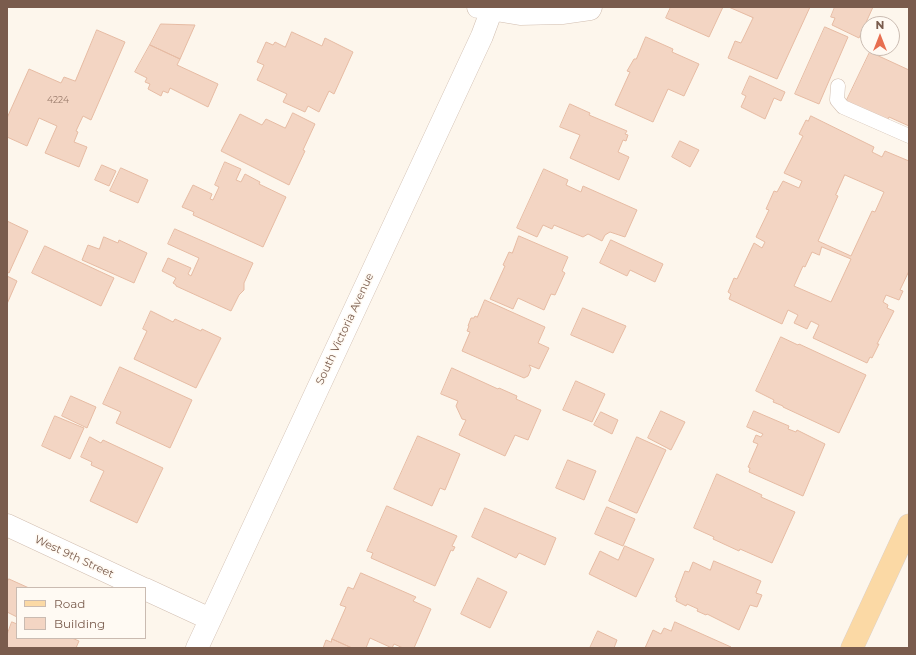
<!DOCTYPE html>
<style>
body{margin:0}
#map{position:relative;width:916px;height:655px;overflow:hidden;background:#fdf6ec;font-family:Montserrat,sans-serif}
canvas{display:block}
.frame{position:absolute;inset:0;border:8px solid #7a5c4d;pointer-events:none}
.legend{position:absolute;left:16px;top:587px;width:130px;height:52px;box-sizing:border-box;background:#fffaf3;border:1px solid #cabbb1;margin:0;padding:5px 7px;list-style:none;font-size:12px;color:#7a5c4d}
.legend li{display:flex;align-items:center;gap:8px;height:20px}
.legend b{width:20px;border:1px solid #cabbb1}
.north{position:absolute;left:860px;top:16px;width:40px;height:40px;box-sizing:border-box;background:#fffaf3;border:1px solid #cabbb1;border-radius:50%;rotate:0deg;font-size:11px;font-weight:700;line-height:16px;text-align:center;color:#7a5c4d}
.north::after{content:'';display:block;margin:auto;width:14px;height:18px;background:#e76f51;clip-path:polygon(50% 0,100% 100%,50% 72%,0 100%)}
</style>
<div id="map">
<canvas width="916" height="655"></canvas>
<div class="frame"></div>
<ul class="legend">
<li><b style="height:5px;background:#fbd9a5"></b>Road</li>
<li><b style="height:11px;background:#f3d5c3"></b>Building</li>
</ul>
<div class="north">N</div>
</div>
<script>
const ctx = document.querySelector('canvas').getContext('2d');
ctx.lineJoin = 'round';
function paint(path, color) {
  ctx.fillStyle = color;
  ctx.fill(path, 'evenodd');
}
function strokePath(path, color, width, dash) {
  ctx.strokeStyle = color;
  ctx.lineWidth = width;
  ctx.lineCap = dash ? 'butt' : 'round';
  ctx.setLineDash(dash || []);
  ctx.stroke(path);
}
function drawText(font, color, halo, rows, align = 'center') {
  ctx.font = font + ' Montserrat,sans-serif';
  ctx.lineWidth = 3;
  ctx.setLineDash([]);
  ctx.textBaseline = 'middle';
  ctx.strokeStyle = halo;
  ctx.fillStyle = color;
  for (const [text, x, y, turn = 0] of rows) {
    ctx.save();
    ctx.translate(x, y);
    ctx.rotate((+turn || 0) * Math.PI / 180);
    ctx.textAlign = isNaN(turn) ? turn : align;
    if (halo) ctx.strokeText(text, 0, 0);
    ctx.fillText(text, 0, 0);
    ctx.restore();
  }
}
const building = new Path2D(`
 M671 7H723L709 37 666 18Z
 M729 7H810L777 79 728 58 735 41 741 43 753 18Z
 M835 7H873L859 38 832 25 835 18 831 17Z
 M161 24 195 25 180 59 150 45Z
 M825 27 848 37 819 104 795 94Z
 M97 30 125 42 91 120 83 116 76 131 78 132 74 142 87 147 79 167 45 153 57 126 39 118 27 146 7 137V118L29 69 61 83 64 77 75 81Z
 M292 32 322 46 325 38 353 52 334 94 329 91 319 112 308 106 305 112 283 102 287 94 257 80 264 65 257 62 266 42 273 45 275 42 285 47Z
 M646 37 673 49 672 52 699 64 684 96 668 89 653 122 615 105 630 72 627 71 634 59H636Z
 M150 45 180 59 177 65 218 84 208 107 170 88 168 93 163 91 161 96 148 89 150 84 145 82 147 78 135 72Z
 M870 52 909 70V126L889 117 887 121 846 102Z
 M750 76 785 92 781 101 774 98 765 119 741 107 746 96 742 94Z
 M570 104 590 113 589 115 627 131 625 134 628 135 626 141 623 140 618 152 629 157 619 180 570 158 580 135 560 127Z
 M293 113 315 124 303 150 305 151 289 185 221 151 240 114 262 125 266 119 285 128Z
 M811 116 874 147 872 152 882 157 885 151 909 161V271L900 290 903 291 899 300 886 295 883 302 888 305 887 308 894 311 877 344H879L872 358 870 357 867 363 813 338 819 325 811 321 807 329 794 323 798 315 788 310 782 324 729 299 731 294 728 292 734 278 737 279 754 243 762 248 765 242 756 237 769 210 766 209 774 191 777 192 783 181 799 188 802 181 784 173 803 136 799 134 806 120 808 121ZM845 175 884 192 875 212 872 211 851 256 818 241 838 196 836 195ZM822 247 851 259 831 302 794 286 803 266 805 267 812 252 819 255Z
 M680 141 699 150 690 167 672 157Z
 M225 162 241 169 236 180 241 182 245 174 260 182 259 184 286 197 263 247 193 215 194 212 182 207 193 185 212 194 210 199 213 200 219 187 215 185Z
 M102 165 116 171 109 186 95 180Z
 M121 168 148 180 138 203 110 191Z
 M544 169 568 180 566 185 581 192 583 186 637 210 625 237 610 232 605 235 602 241 588 234 583 237 554 225 552 229 543 225 537 237 517 228Z
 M7 221 28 231 9 273 7 272Z
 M175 229 253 263 244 283V290L239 295 231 311 176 286V285L173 283 176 278 162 271 168 258 191 268 188 274 191 276 199 258 168 244Z
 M519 236 568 257 562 271 565 273 555 295 551 294 544 310 518 298 513 309 490 299 505 266 503 265 509 252 512 253Z
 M104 237 118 243 119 240 147 253 134 283 82 260 88 245 99 249Z
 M611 240 663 264 655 282 630 270 627 276 600 263Z
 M45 246 114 278 101 306 32 273Z
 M7 276 17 281 7 304Z
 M485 300 545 327 538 343 549 348 539 369 529 365 531 369 528 376 524 378 462 351 470 332 467 331 469 326H468L471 318H474L475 316 477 317Z
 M583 308 626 326 613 353 571 335Z
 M151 311 173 322 175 319 201 331 202 329 221 338 196 388 134 359 147 331 143 329Z
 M781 337 798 345 799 344 866 375 839 433 783 407V406L773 402 774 400 756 391Z
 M120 367 192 400 170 448 116 423 121 412 103 404Z
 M452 368 498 389 499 388 517 396 516 399 541 410 528 440 515 435 505 456 459 435 466 420 462 419 456 406 458 401 441 394Z
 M576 381 605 394 592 422 563 410Z
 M71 396 96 407 87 428 62 416Z
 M661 411 685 422 671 450 648 438Z
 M754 411 789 426 788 429 796 432 797 430 825 444 803 496 749 472 750 468 748 467 758 444 753 442 756 435 761 437 763 434 747 427Z
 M601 412 618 420 612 434 594 425Z
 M55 416 84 428 70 459 42 446Z
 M418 436 460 454 445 490 440 488 432 506 394 489Z
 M90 437 101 443 103 440 163 468 137 523 90 501 104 471 91 465 92 462 81 457Z
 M637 437 666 450 637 513H636L609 501Z
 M568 460 596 471 584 500 556 488Z
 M717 474 762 495 761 497 795 512 772 563 740 549 739 551 713 539 714 537 694 528Z
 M387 506 457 536 452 546 455 547 453 551 451 550 435 586 371 558 373 553 367 551Z
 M607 507 635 519 623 546 595 534Z
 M485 508 556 538 545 565 519 553 516 558 472 537Z
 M625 546 654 559 636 597 589 574 600 551 618 560Z
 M714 561 761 581 756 593 762 595 757 607 750 605 739 630 707 614 706 615 697 611 698 609 687 604 686 606 676 601 677 598 675 597 685 571 689 572 693 562 710 570Z
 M361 573 416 597 413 601 431 609 414 648H403L394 644 392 648 370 638 366 648H352L332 639 346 607 340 605 348 587 353 589Z
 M478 578 507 592 490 628 461 614Z
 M9 579 29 588H17V617L7 612V583Z
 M12 622 17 624V638H72L79 641 76 648H7V635Z
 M675 622 731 647 730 648H645L653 630 661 634 664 628 671 631Z
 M598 631 617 640 614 648H590Z
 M332 639 352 648H323L326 640 331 642Z`);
paint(building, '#f3d5c3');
strokePath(building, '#e6bba3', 1);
const lane = new Path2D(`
 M838 86 837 100 843 107 909 136`);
const street = new Path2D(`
 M478 7 520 14 562 13 590 9 591 7
 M7 525 142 588
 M145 589 210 619
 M197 648 482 36 492 9`);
const primary = new Path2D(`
 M852 648 909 525`);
strokePath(lane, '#d1beb0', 15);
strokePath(street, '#d1beb0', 23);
strokePath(primary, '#dad1cd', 23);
strokePath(lane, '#fff', 14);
strokePath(street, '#fff', 22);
strokePath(primary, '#fbd9a5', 22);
drawText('9px', '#987a6a', null, [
 ["4224",58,100]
]);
drawText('11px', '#7a5c4d', '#fffaf3', [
 ["South Victoria Avenue",345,329,-65],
 ["West 9th Street",74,557,25]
]);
</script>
